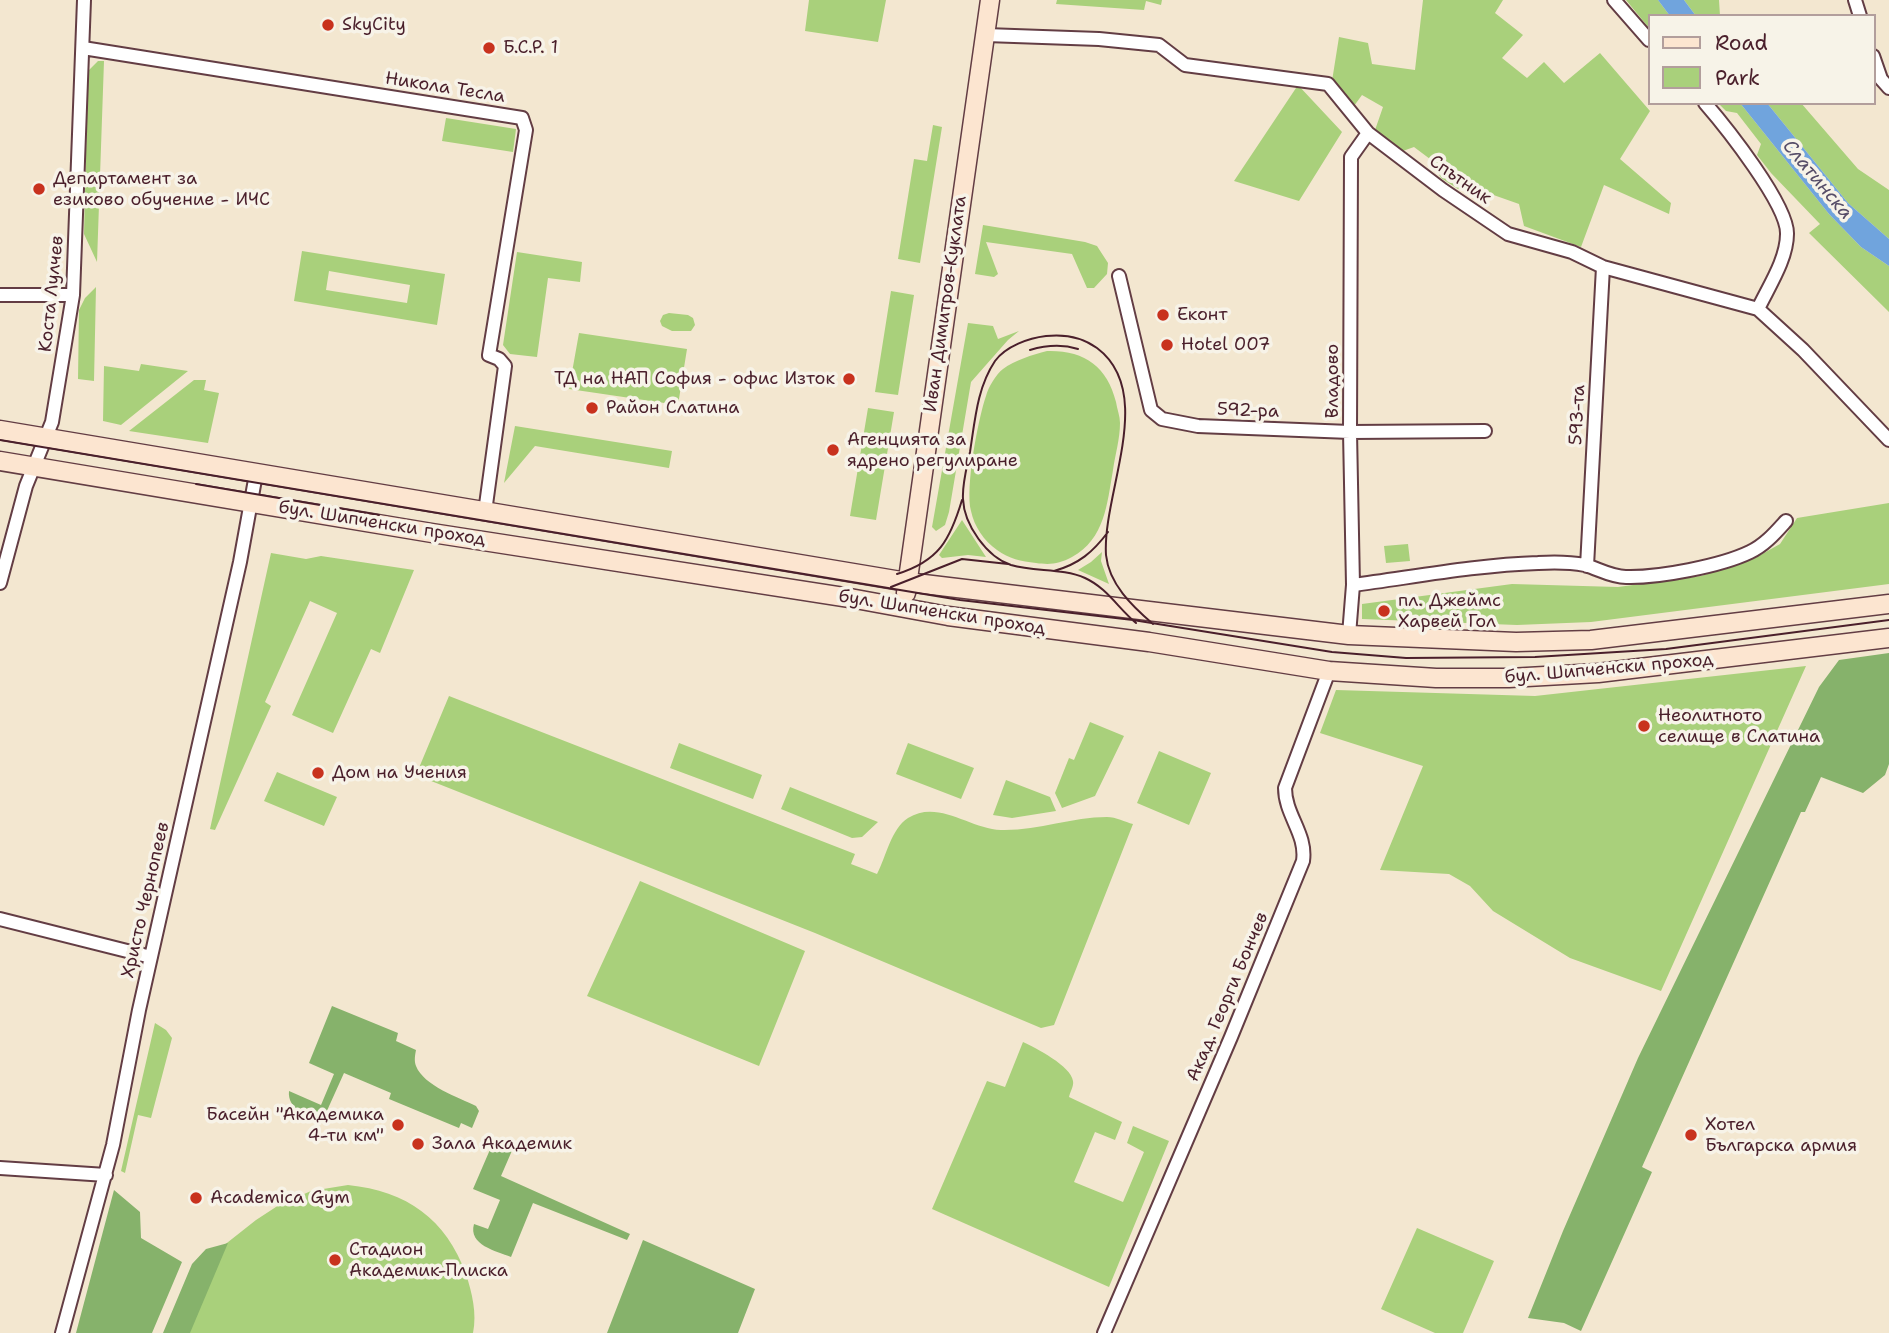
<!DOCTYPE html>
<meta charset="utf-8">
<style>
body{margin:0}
#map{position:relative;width:1889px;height:1333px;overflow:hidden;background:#f3e7d0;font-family:"Shantell Sans",sans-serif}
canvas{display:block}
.legend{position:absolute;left:1648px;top:14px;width:228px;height:91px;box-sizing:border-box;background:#f7f3e8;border:2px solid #b29e9c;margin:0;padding:9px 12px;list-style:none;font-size:21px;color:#4a1f2b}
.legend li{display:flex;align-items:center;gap:14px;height:35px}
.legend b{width:35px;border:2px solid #b29e9c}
</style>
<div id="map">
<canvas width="1889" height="1333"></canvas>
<ul class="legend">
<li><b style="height:9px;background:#fce5d0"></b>Road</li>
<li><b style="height:19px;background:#a9d07b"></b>Park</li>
</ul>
</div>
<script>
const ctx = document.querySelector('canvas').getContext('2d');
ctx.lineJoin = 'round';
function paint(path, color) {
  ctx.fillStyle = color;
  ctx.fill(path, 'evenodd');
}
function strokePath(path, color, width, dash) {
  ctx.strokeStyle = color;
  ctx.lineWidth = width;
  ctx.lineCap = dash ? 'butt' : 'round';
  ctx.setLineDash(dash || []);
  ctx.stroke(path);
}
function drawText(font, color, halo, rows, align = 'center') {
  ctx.font = font + ' "Shantell Sans",sans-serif';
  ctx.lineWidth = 7;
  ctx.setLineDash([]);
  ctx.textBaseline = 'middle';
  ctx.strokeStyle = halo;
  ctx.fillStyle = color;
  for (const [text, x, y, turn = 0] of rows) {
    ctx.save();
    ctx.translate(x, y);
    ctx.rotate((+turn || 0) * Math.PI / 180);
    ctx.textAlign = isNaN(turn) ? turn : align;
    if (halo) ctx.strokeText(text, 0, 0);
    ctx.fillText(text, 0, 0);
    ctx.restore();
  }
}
paint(new Path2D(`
 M809 0H886L878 42 805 31Z
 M1057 0H1162L1161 5 1146 1 1144 10 1056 4Z
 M1423 0H1503L1495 13 1523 35 1502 58 1527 78 1544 62 1564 83 1600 53 1650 111 1620 159 1671 203 1669 214 1604 185 1581 247 1524 226 1519 204 1468 186 1458 189 1441 178 1430 159 1414 147 1400 152 1374 133 1383 107 1362 95 1354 106 1332 81 1339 37 1368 43 1372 64 1415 70Z
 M1626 0H1658L1670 16H1649V28Z
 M1684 0H1719L1720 16H1696Z
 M98 61H104L97 262 84 234 88 71Z
 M1298 85 1342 132 1299 201 1234 181Z
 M1718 103H1740L1829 214 1861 247 1889 266V312L1809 233 1820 224 1771 173 1757 155 1761 144 1737 113 1726 111Z
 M1767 103H1801L1858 169 1889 190V239L1848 203Z
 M446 118 516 129 513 152 442 141Z
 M933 125 942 127 920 263 898 259 914 159 927 161Z
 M983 225 1085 242 1097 246 1108 263 1107 274 1094 288H1087L1072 254 986 242 998 274 994 277 975 274Z
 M302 251 445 274 437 325 294 301ZM329 271 410 285 407 303 326 290Z
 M517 252 582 262 580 282 548 278 537 357 510 354 503 345Z
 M96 287 94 381 78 379 79 310 85 298Z
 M891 291 914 295 898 395 875 392Z
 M669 313 688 315 693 318 695 325 691 331H672L662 326 660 321 663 315Z
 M968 323 993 326 998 339 1019 331 1008 340 971 382 949 512 945 525 936 531 932 527Z
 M579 333 687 349 678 405 569 389Z
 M1047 351C1084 350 1107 366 1116 402 1117 409 1120 416 1120 423 1120 439 1115 455 1113 470 1107 504 1105 539 1072 557 1059 564 1050 565 1036 563 1021 561 1009 559 997 550 984 541 974 526 971 511 965 488 978 419 986 396 988 388 996 374 1003 369 1015 360 1032 355 1047 351Z
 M141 364 188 371 121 425 103 421 104 366 139 371Z
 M194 380H206L204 390 219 393 208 443 129 431Z
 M868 408 894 412 876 520 850 516Z
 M515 426 672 451 669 468 535 446 504 483Z
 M1889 503V584L1591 622 1517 625 1362 619V604L1512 584 1618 587 1701 576 1755 558 1780 544 1797 518Z
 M962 520 986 557 968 555 942 558 939 555Z
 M1408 544 1410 561 1386 563 1384 546Z
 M1102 552 1101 561 1109 584 1078 570 1091 562Z
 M271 553 306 559 321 556 414 570 380 653 371 649 333 733 292 715 337 613 310 601 265 702 271 706 215 830 210 829Z
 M1806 666 1661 991 1570 958 1493 911 1470 886 1449 874 1380 870 1423 766 1320 733 1336 690 1535 696Z
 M449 696 855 854 851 864 877 874C886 857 891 829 908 818 938 799 970 829 1001 830 1037 831 1071 817 1107 817 1116 817 1125 822 1133 824L1054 1025 1041 1028 815 933 416 775Z
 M1090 722 1124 736 1095 796 1062 808 1055 793 1069 758 1074 760Z
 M679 743 762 775 753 799 670 768Z
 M908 743 974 768 961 799 896 774Z
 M1159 751 1211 773 1189 825 1137 803Z
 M277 772 337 797 324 826 264 801Z
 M1006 780 1050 797 1056 811 1012 818 993 815Z
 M790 787 878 822 862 837 852 838 781 809Z
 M640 881 805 951 759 1066 587 996Z
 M155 1023 166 1030 172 1038 151 1118 138 1115 125 1173 121 1171Z
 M1023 1042C1036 1048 1071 1066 1073 1081 1074 1086 1070 1092 1069 1097L1122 1122 1115 1140 1095 1132 1074 1182 1123 1202 1144 1152 1127 1143 1133 1126 1169 1141 1109 1287 932 1209 987 1081 1005 1087Z
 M348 1185C407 1191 446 1219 466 1274 472 1293 477 1313 473 1333H176L218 1250 256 1220 279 1205 311 1191Z
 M1417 1228 1494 1261 1463 1333H1435L1381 1309Z`), '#a9d07b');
paint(new Path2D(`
 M1889 653V764L1885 775 1863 793 1821 777 1805 812H1801L1642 1167 1652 1172 1581 1331 1564 1323 1528 1318 1563 1231 1638 1058 1819 687 1839 660Z
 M332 1006 398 1033 396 1041 416 1050C415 1055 414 1061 416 1066 424 1086 458 1097 476 1106L479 1111 472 1128 461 1123 459 1128 389 1099 391 1093 344 1073 321 1124C308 1117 287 1109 289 1091L321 1105 334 1074 309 1063Z
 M495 1138 514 1146 501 1176 630 1234 627 1240 533 1203 511 1257C496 1251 468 1245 474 1224L488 1229 500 1200 473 1189Z
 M114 1190 140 1212 141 1238 182 1262 152 1333H76Z
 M643 1240 755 1289 738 1333H607Z
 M228 1243 190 1333H163L192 1264 206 1249Z`), '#86b26b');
paint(new Path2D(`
 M1658 0H1684L1696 16H1670Z
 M1740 103H1767L1848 203 1889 239V266L1861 247 1829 214Z`), '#70a4dd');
const street = new Path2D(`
 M1614 0 1649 40
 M1855 0 1860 16
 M986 35 1099 39 1159 45 1185 65 1328 84 1368 133 1443 190 1508 234 1572 252 1603 267 1758 309 1803 350 1889 440
 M83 48 522 118 526 130 489 355 499 359 505 366 485 512
 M1873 56 1881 79 1889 88
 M1705 103C1725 126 1788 205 1787 234 1787 259 1769 286 1758 309
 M1119 276 1151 410 1162 419 1198 426 1350 432 1485 431
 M0 295H73
 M1587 566 1603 267
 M0 583 26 486 52 422 73 295 84 0
 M1353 585C1414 577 1476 565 1538 563 1554 562 1569 562 1585 565 1599 569 1611 577 1626 577 1658 578 1721 566 1750 552 1765 545 1776 532 1786 521
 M1349 635 1353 585 1350 432 1351 157 1368 133
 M0 919 151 957
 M0 1168 106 1175
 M62 1333 113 1145 139 1010 240 562 256 474
 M1104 1333 1231 1037 1303 861C1307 834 1285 815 1285 788L1329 671`);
const secondary = new Path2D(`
 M0 430 907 582 1349 635 1516 642 1591 640 1889 604
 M0 461 432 533 850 598 948 616 1149 642 1329 671 1436 678H1509L1598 673 1889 638
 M906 593 990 0`);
strokePath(street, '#633d44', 16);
strokePath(secondary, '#633d44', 21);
strokePath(street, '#fff', 12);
strokePath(secondary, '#fce5d0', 18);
strokePath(new Path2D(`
 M1030 350C1047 345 1062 344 1078 349
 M0 440 960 600 1133 620 1332 652 1406 658 1535 657 1666 649 1889 620
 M196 484 379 515
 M1054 571C1079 564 1093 552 1108 532
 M897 574C939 561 950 540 962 500
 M891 587 962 559 1008 564
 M1136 623C1118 608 1107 588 1085 578 1062 568 1035 572 1011 565 987 557 964 525 963 499 962 484 967 467 970 452 975 420 977 388 995 361 1006 346 1029 338 1046 336 1064 334 1082 337 1097 348 1157 393 1102 493 1106 555 1109 584 1132 606 1153 624`), '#4a1f2b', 2);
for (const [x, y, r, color] of [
 [328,25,7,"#c8321e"],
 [489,48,7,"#c8321e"],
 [39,189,7,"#c8321e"],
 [1163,315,7,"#c8321e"],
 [1167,345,7,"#c8321e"],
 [849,379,7,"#c8321e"],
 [592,408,7,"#c8321e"],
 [833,450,7,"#c8321e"],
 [1384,611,7,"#c8321e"],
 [1644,726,7,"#c8321e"],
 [318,773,7,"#c8321e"],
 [398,1125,7,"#c8321e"],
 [1691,1135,7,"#c8321e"],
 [418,1144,7,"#c8321e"],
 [196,1198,7,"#c8321e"],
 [335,1260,7,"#c8321e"]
]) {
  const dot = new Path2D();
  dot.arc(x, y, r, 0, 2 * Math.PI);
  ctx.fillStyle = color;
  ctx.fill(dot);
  strokePath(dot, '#f7f3e8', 2.5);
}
drawText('18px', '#4a1f2b', '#f7f3e8', [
 ["SkyCity",342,25],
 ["Б.С.Р. 1",503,48],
 ["Департамент за",53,179],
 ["езиково обучение - ИЧС",53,200],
 ["Еконт",1177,315],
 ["Hotel 007",1181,345],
 ["ТД на НАП София - офис Изток",835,379,"right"],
 ["Район Слатина",606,408],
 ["Агенцията за",847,440],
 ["ядрено регулиране",847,461],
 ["пл. Джеймс",1398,601],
 ["Харвей Гол",1398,622],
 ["Неолитното",1658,716],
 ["селище в Слатина",1658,737],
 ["Дом на Учения",332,773],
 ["Басейн \"Академика",384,1115,"right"],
 ["4-ти км\"",384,1136,"right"],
 ["Хотел",1705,1125],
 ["Българска армия",1705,1146],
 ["Зала Академик",432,1144],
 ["Academica Gym",210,1198],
 ["Стадион",349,1250],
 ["Академик-Плиска",349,1271]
], 'left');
drawText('18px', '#4a1f2b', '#f7f3e8', [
 ["Никола Тесла",445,88,9],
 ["Спътник",1460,180,35],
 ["Коста Лулчев",52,294,-84],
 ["Иван Димитров-Куклата",946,304,-82],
 ["Владово",1333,381,-90],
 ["592-ра",1248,411,2],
 ["593-та",1578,415,-87],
 ["бул. Шипченски проход",382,524,9],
 ["бул. Шипченски проход",942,613,9],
 ["бул. Шипченски проход",1609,669,-5],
 ["Христо Чернопеев",146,900,-77],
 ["Акад. Георги Бончев",1228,997,-67]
]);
drawText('italic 19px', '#574e69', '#f7f3e8', [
 ["Слатинска",1817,180,50]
]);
</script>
